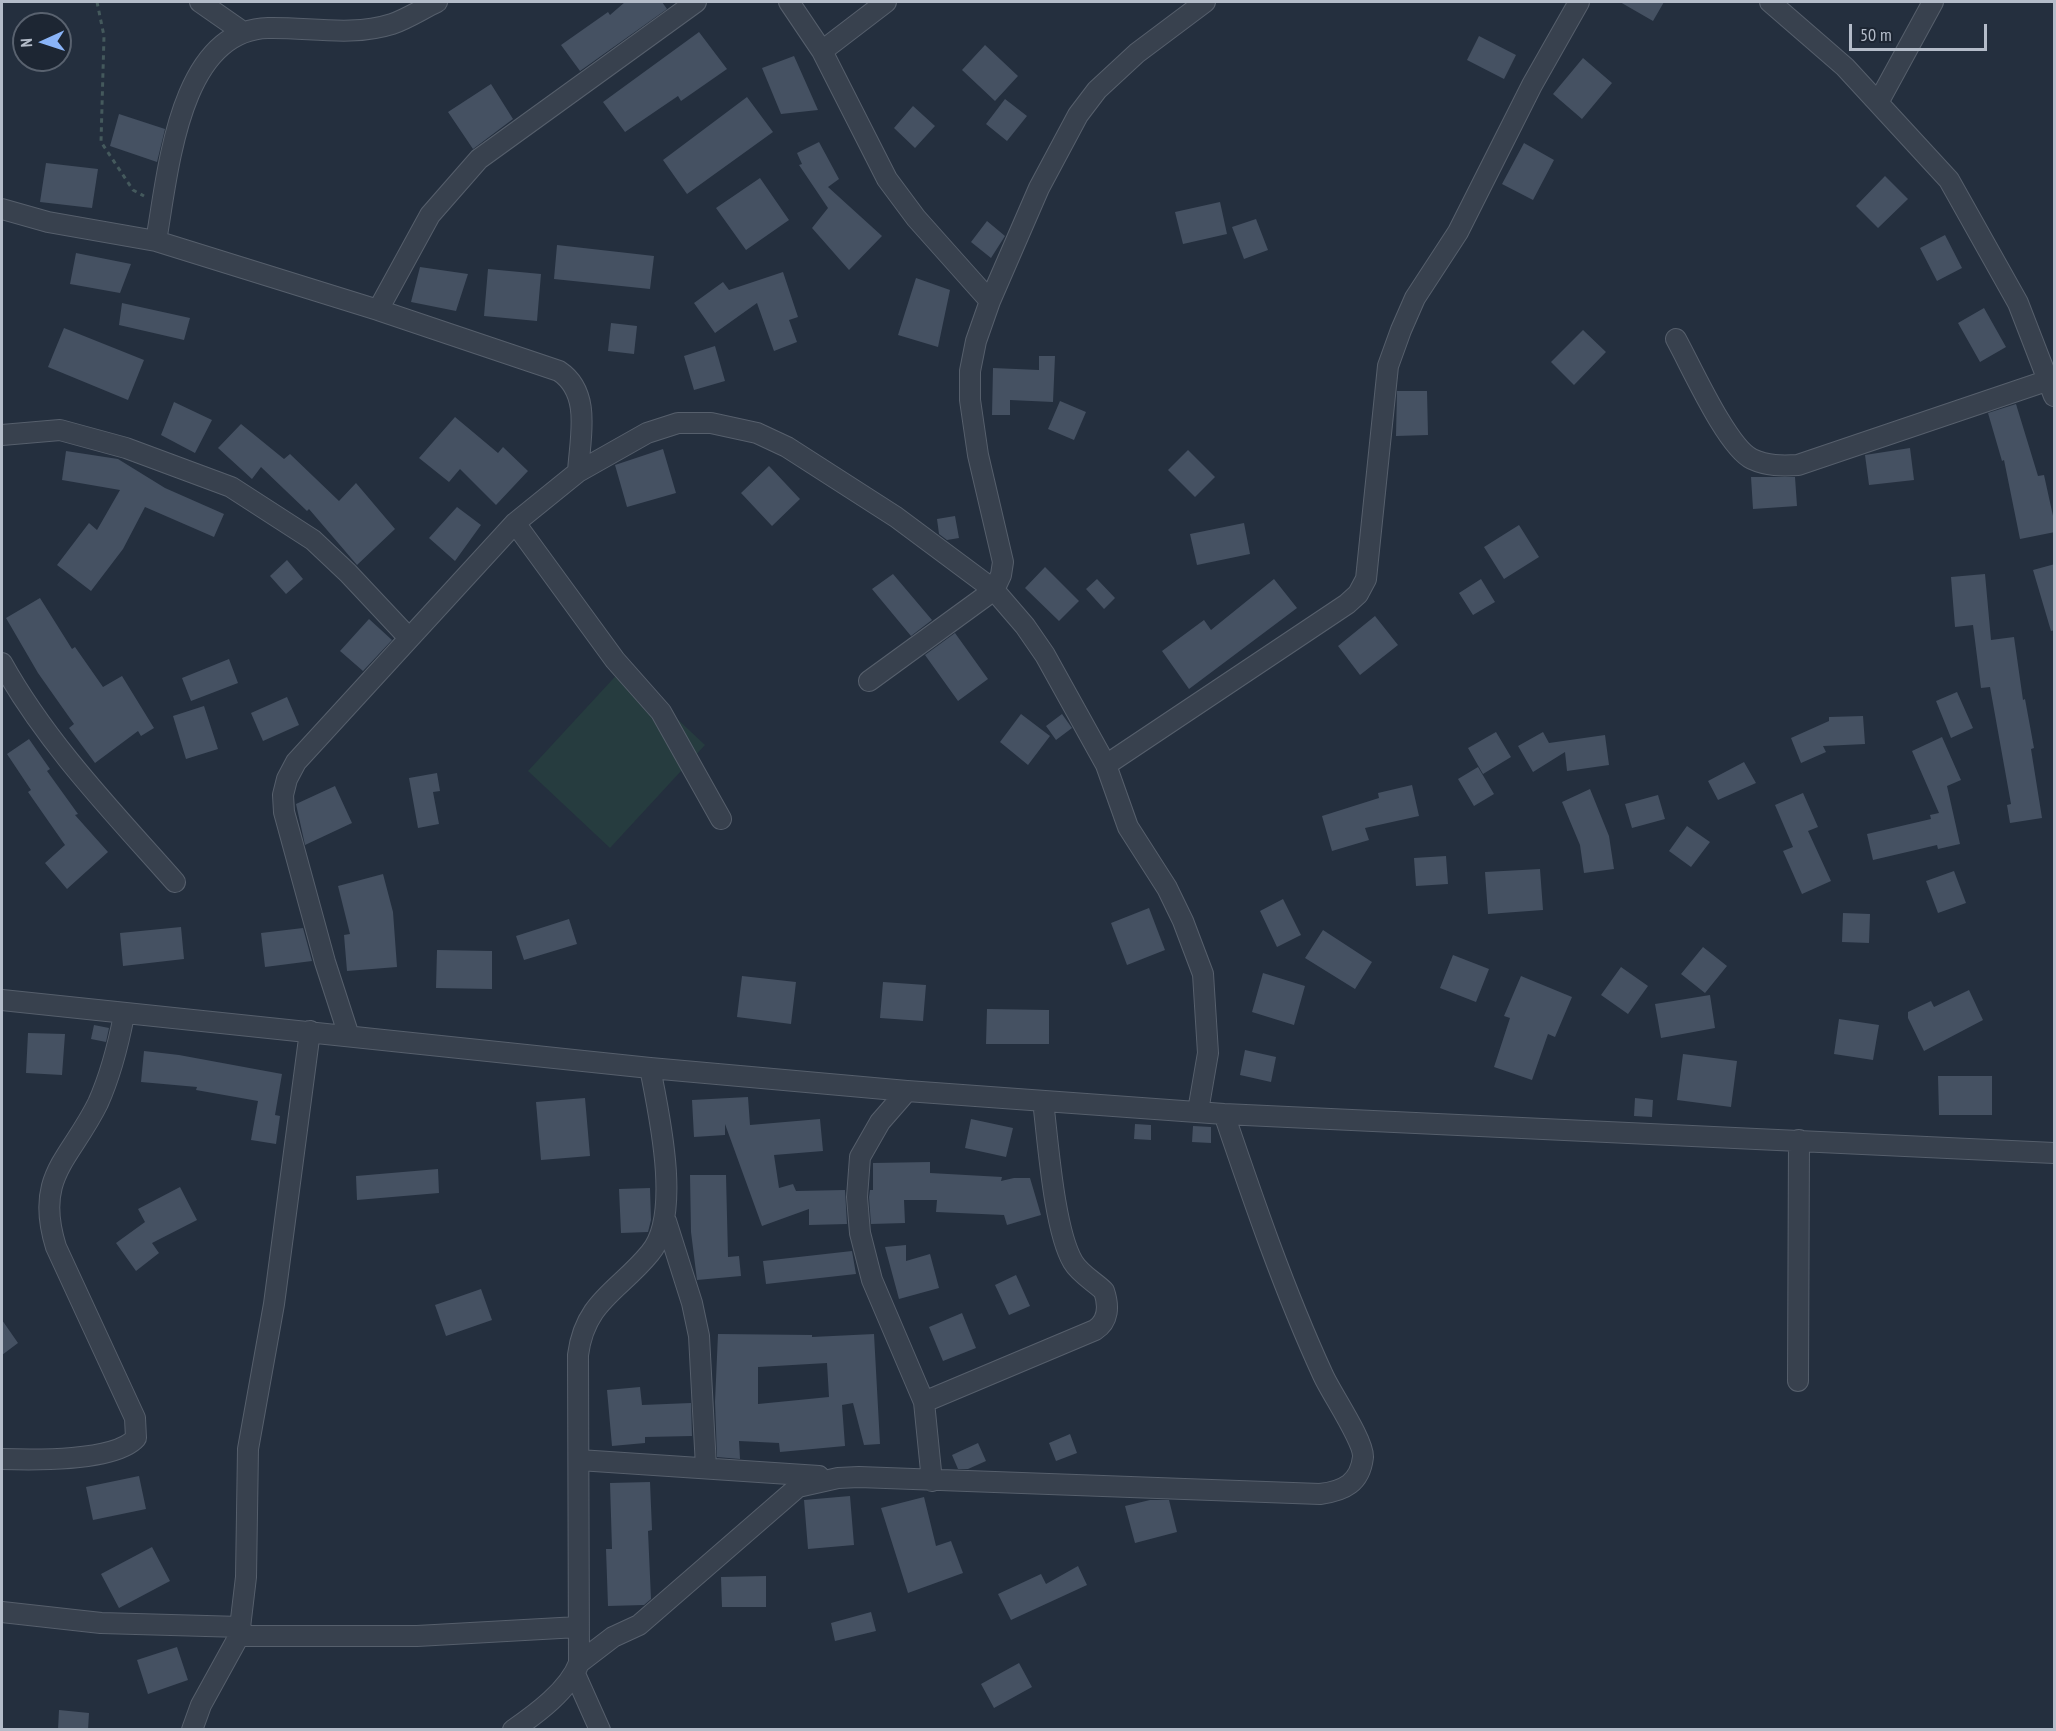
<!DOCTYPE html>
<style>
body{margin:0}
#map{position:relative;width:2056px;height:1731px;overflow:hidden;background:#242f3e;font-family:"PT Sans Narrow",sans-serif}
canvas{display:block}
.frame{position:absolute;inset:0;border:3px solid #b4bcc9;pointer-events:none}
.north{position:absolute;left:12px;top:12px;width:60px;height:60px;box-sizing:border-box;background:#1d2633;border:2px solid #59626f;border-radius:50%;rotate:267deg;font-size:16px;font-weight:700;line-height:24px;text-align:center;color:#b4bcc9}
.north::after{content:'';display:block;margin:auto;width:21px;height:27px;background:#8ab4f8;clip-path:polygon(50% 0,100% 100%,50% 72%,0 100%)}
.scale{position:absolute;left:1849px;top:24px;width:138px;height:27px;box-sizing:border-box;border:3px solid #b4bcc9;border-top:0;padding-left:8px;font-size:18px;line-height:21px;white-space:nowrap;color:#b4bcc9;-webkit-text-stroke:4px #1d2633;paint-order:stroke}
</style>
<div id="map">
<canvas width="2056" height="1731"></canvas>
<div class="frame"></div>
<div class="north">N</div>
<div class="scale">50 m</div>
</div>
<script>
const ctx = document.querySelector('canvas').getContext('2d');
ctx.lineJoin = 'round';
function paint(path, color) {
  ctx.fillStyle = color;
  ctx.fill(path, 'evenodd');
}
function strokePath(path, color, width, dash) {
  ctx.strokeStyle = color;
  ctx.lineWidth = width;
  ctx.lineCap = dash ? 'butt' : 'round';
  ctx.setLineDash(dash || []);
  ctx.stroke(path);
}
paint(new Path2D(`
 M623 668 705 745 610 848 528 771Z`), '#263c3f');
paint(new Path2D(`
 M625 2H662L667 9 580 71 561 45 608 12 610 15Z
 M1620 2H1664L1653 21Z
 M699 32 727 69 681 101 678 96 625 132 603 102Z
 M1479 36 1516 55 1504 79 1467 60Z
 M985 45 1018 76 995 101 962 70Z
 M794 56 818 110 781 114 762 68Z
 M1583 58 1612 83 1582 119 1553 94Z
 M491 84 513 119 473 149 448 112Z
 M747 97 773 132 687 194 663 160Z
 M1005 99 1027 116 1007 141 986 124Z
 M913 106 935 126 915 148 894 128Z
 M119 114 165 129 157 162 110 146Z
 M819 142 839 179 828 187 882 236 849 270 812 228 828 208 799 165 802 164 797 153Z
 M1524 143 1554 160 1533 200 1502 184Z
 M46 163 98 169 92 208 40 202Z
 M1885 176 1908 199 1878 228 1856 206Z
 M760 178 789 220 746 250 716 208Z
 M1220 202 1227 234 1183 244 1175 212Z
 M1256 219 1268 250 1244 259 1232 227Z
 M987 221 1005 236 991 258 971 242Z
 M1945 235 1962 268 1937 281 1920 248Z
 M557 245 654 256 650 289 554 279Z
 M76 253 131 264 120 293 70 284Z
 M420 267 468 274 456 311 411 302Z
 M488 269 541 274 537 321 484 316Z
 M783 272 798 317 789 320 797 342 774 351 757 303 715 333 694 303 723 282 729 290Z
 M916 278 950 290 938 347 898 335Z
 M122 303 190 318 184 340 119 325Z
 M1984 308 2006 347 1980 362 1958 323Z
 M611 323 637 326 634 354 608 351Z
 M64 328 144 360 128 400 48 367Z
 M1583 330 1606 352 1574 385 1551 362Z
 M715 346 725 381 694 390 684 356Z
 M1039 356H1055L1053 402 1010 400V415H992L993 368 1039 370Z
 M1397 391H1427L1428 435 1396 436Z
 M1060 401 1086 412 1074 440 1048 429Z
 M174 402 212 420 195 453 161 435Z
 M2016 404 2038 476 2044 475 2055 525V532L2020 539 2004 460 2002 461 1988 413Z
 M455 417 498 453 503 447 528 471 496 505 460 469 449 482 419 458Z
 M241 424 284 459 290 454 339 501 356 483 395 529 357 565 309 509 307 511 261 467 252 479 218 448Z
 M1910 448 1914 480 1869 485 1865 455Z
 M663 449 676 493 627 507 615 465Z
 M1188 450 1215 477 1195 497 1168 470Z
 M66 451 118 459 165 488 224 514 214 537 145 507 123 549 91 591 57 565 89 523 97 530 120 490 62 480Z
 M769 466 800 499 772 526 741 493Z
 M1751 477H1795L1797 506 1753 509Z
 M457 507 481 525 455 561 429 538Z
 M955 516 959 538 947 540 939 534 937 519Z
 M1244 523 1250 554 1197 565 1190 534Z
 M1519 525 1539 557 1504 579 1484 547Z
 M287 560 303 579 286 594 270 576Z
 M2055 564V630L2051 631 2033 570Z
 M1045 567 1079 601 1059 621 1025 588Z
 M893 574 932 620 911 636 872 589Z
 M1985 574 1991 640 2014 637 2023 700 2025 699 2034 748 2031 749 2042 818 2010 823 2007 805 2011 804 1990 687 1981 688 1973 625 1955 627 1951 577Z
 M1097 579 1115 598 1104 609 1086 589Z
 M1274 579 1297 608 1189 689 1162 651 1204 620 1211 630Z
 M1481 579 1495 602 1473 615 1459 593Z
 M40 598 72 649 75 647 103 687 122 676 154 728 141 736 138 731 95 763 69 728 74 724 38 673 6 618Z
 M1375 616 1398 645 1360 675 1338 646Z
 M369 619 392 640 363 671 340 651Z
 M955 633 988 679 958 701 925 655Z
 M229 659 238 683 191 701 182 678Z
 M1957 692 1973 728 1951 738 1936 701Z
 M287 697 299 725 263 741 251 713Z
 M204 706 218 749 186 759 173 716Z
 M1021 714 1050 736 1028 765 1000 742Z
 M1062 714 1072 728 1056 740 1046 726Z
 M1863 716 1865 744 1823 746 1826 752 1801 763 1791 738 1829 721V717Z
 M1496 732 1511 757 1483 774 1468 748Z
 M1543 732 1549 743 1605 735 1609 765 1567 771 1565 752 1533 772 1518 746Z
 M1942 737 1961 780 1947 786 1960 844 1938 849 1937 845 1873 860 1867 834 1931 819 1930 815 1939 813 1912 751Z
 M29 739 50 769 47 771 78 814 75 815 108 852 67 889 45 863 65 845 28 792 31 790 7 754Z
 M1744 762 1756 783 1718 800 1708 781Z
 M1478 767 1494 794 1474 806 1458 779Z
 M437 773 440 791 433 792 439 824 418 828 409 778Z
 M1412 785 1419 816 1365 828 1369 840 1332 851 1322 816 1379 798 1378 793Z
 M335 786 352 823 305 845 296 804Z
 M1590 789 1609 836 1614 869 1584 873 1580 845 1562 802Z
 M1803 793 1818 827 1808 831 1831 881 1802 894 1783 851 1793 847 1775 805Z
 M1658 795 1665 819 1632 828 1625 804Z
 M1687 826 1710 842 1691 867 1669 851Z
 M1446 856 1448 884 1416 886 1414 858Z
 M1540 869 1543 910 1488 914 1485 872Z
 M1954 871 1966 903 1938 913 1926 881Z
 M383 874 393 912 397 967 347 971 344 935 350 934 338 886Z
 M1283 899 1301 935 1277 947 1260 911Z
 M1149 908 1165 950 1127 965 1111 923Z
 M1843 913 1870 914 1869 943 1842 942Z
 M569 919 577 944 524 960 516 936Z
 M181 927 184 959 123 966 120 933Z
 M303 928 312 961 265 967 261 933Z
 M1323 930 1372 962 1355 989 1305 958Z
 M1703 947 1727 966 1705 993 1681 974Z
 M437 950 492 951V989L436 988Z
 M1453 955 1489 969 1476 1002 1440 988Z
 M1621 967 1648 986 1628 1014 1601 995Z
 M1263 973 1305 986 1294 1025 1252 1012Z
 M742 976 796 982 791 1024 737 1017Z
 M1521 976 1572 997 1555 1037 1548 1034 1532 1080 1494 1067 1510 1018 1504 1016Z
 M883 982 926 985 923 1021 880 1018Z
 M1969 990 1983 1020 1924 1051 1908 1018V1012L1931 1001 1934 1007Z
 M1710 995 1715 1028 1661 1038 1655 1004Z
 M987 1009 1049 1010V1044H986Z
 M1839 1019 1879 1025 1873 1060 1834 1054Z
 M94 1025 109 1028 106 1042 91 1039Z
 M28 1033 65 1034 62 1075 26 1073Z
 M1245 1050 1276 1057 1271 1082 1240 1075Z
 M144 1051 179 1055 282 1074 275 1115 280 1116 276 1144 251 1140 258 1101 196 1090 197 1087 141 1082Z
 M1683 1054 1737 1061 1731 1107 1677 1100Z
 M1938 1076H1992V1115H1939Z
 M748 1097 750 1125 820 1119 823 1151 774 1155 779 1188 793 1184 796 1191 845 1190 847 1224 809 1225V1209L762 1226 725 1124V1135L694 1137 692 1100Z
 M585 1098 590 1156 541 1160 536 1102Z
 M1635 1098 1653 1100 1652 1117 1634 1116Z
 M971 1119 1013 1128 1006 1157 965 1148Z
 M1135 1124 1151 1125V1140L1134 1139Z
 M1193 1126 1211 1127V1143L1192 1142Z
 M930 1162V1173L1002 1177 1001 1181 1014 1178H1030L1041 1215 1007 1225 1004 1215 936 1212 937 1200H904L905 1223 871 1224 869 1197 870 1190H873V1163Z
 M438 1169 439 1193 357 1200 356 1176Z
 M690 1175H726L728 1257 739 1256 741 1276 697 1280 691 1232Z
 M180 1187 197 1220 152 1243 159 1253 136 1271 116 1243 145 1222 138 1209Z
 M650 1188 651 1220 648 1232 621 1233 619 1189Z
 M906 1245V1261L930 1254 939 1288 899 1299 885 1247Z
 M852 1251 856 1274 766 1284 763 1261Z
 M1016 1275 1030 1306 1009 1315 995 1285Z
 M481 1289 492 1320 446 1336 435 1305Z
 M962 1313 976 1348 943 1361 929 1327Z
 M2 1320 18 1343 2 1355Z
 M718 1334 812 1335V1337L874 1334 880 1444 864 1445 853 1403 842 1405 845 1446 780 1452 779 1443 739 1441 740 1459 717 1457 715 1402ZM827 1363 829 1397 758 1404V1367Z
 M640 1387 642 1405 691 1403 692 1436 645 1437V1443L612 1446 607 1390Z
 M1070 1434 1077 1453 1056 1461 1049 1443Z
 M978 1443 986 1461 968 1469H958L952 1455Z
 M139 1476 146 1509 93 1520 86 1487Z
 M650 1482 652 1530 648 1531 651 1599 644 1605 608 1606 606 1549H612L610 1483Z
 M850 1496 854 1545 808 1549 804 1500Z
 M924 1497 936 1546 951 1541 963 1573 908 1593 881 1508Z
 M1150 1500H1169L1177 1532 1135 1543 1125 1506Z
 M152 1547 170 1581 119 1608 101 1574Z
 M1078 1566 1087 1585 1011 1620 998 1594 1041 1574 1046 1584Z
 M766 1576V1607H722L721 1577Z
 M871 1612 876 1631 835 1641 831 1623Z
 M177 1647 188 1680 148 1694 137 1660Z
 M1019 1663 1032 1687 994 1708 981 1684Z
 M59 1710 89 1713 88 1730H58Z`), '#455162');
const minor = new Path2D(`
 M200 2 243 32
 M789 2 822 51 887 179 916 218 990 301
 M1770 2 1845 67 1949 180 2018 303 2054 396
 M822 51 886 2
 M1879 101 1933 2
 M2 209 48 222 156 241C168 175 178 30 268 28 309 27 351 37 392 24 407 19 422 9 437 2
 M156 241 378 310 559 371C592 393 580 437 578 472
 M378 310 430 215 479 159 696 2
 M1676 339C1691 366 1727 447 1752 459 1767 466 1782 466 1798 465L2049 380 2054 376
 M2 435 60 430 126 448 231 487 313 540 348 573 409 638
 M515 523 615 660 661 712 721 819
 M2 663C47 744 114 813 175 882
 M869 681 994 590 1001 575 1003 562 978 455 970 400V371L976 341 990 301 1039 188 1078 115 1097 90 1137 53 1205 2
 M1106 765 1347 604 1358 594 1366 579 1388 366 1401 330 1415 298 1458 232 1532 85 1579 2
 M2 1000 650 1068 907 1091 1224 1114 2054 1153
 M349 1036 325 962 284 812 283 795 287 779 296 762 515 523 578 472 647 433 678 423H711L757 433 787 447 896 517 994 590 1025 626 1045 655 1106 765 1128 827 1167 888 1183 921 1203 974 1208 1053 1198 1111
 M907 1091 880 1122 860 1157 857 1197 860 1233 872 1280 924 1402 932 1481
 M666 1221 692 1303 699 1336 706 1467
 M1798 1381 1799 1140
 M924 1402 1095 1330C1109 1321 1109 1306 1104 1291 1095 1282 1080 1274 1073 1262 1054 1230 1048 1141 1043 1101
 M2 1459C32 1460 115 1462 136 1438L135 1418 56 1247C34 1176 70 1160 98 1103 111 1074 118 1046 124 1015
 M579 1460 819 1476
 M2 1612 101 1623 241 1627
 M239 1636H417L578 1627
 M579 1663 613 1637 639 1625 798 1487 838 1478 859 1477 1320 1494C1344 1491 1360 1483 1363 1457 1364 1441 1331 1393 1323 1375 1284 1290 1254 1202 1224 1114
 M575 1674 600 1730
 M192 1730 201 1705 239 1636 246 1577 248 1449 274 1304 310 1031
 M513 1730C536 1714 569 1690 579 1663L578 1355C585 1301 619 1291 650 1253 682 1216 659 1114 650 1068`);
strokePath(minor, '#565f6c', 22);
strokePath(new Path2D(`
 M97 2 104 36 101 142 133 190 144 196`), '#44595c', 3, [4.5, 4.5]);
strokePath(minor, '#38414e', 20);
</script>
